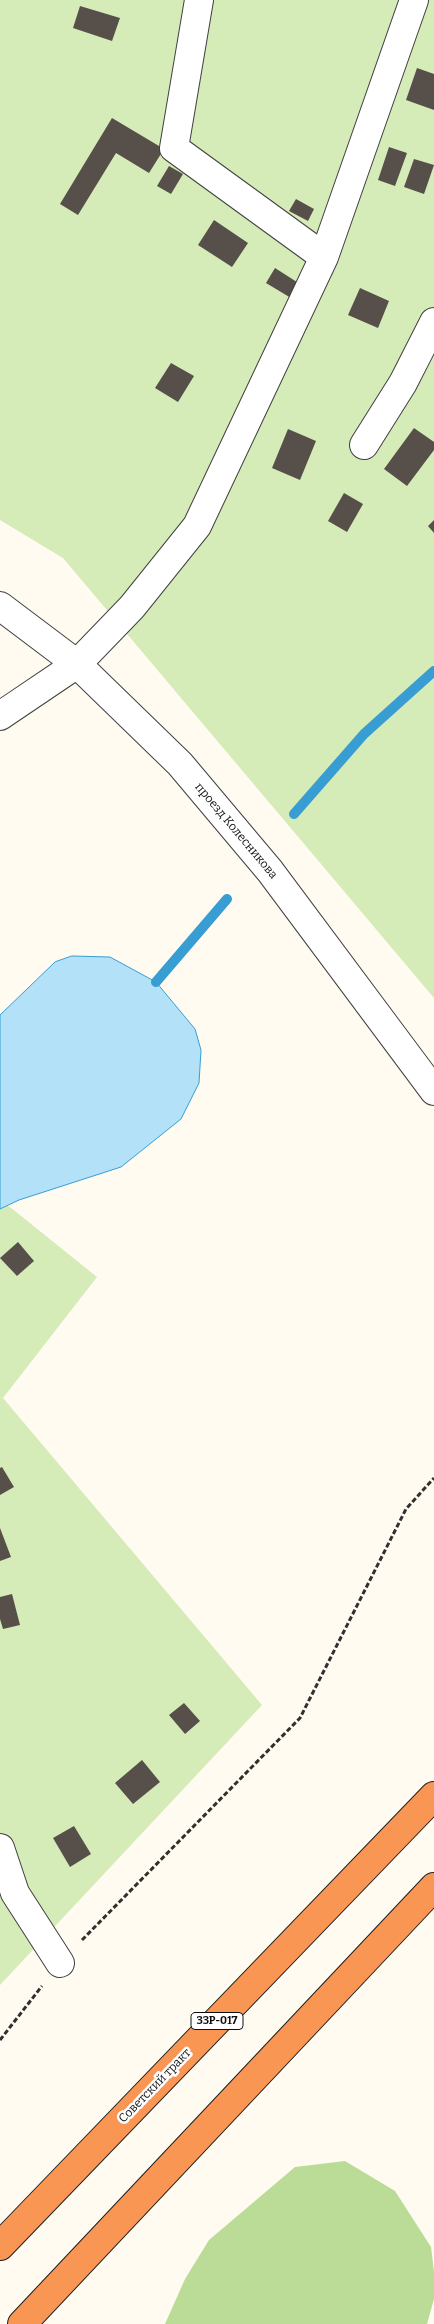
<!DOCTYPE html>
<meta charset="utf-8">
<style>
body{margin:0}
canvas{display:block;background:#fffbf0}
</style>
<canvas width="434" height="2324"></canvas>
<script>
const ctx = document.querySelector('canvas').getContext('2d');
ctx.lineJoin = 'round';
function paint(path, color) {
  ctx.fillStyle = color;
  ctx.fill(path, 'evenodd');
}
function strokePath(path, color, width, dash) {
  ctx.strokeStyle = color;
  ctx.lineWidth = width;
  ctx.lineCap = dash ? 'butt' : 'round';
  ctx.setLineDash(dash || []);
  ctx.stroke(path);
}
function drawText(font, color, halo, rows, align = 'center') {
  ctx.font = font + ' Bitter,serif';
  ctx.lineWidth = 5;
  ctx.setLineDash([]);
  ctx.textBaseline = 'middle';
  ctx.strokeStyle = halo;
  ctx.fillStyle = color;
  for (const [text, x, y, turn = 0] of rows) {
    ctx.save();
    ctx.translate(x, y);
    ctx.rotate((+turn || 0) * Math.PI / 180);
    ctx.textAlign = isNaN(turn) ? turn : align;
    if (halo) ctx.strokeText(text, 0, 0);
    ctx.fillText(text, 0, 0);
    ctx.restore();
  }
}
paint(new Path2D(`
 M0 0H434V998L63 558 0 520Z
 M0 1199 97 1277 3 1398 262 1705 0 1985Z`), '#d5ebb8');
paint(new Path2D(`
 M345 2161 395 2191 431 2247 434 2272V2299L427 2324H165L185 2279 209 2240 295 2167Z`), '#badc96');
const water = new Path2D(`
 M72 956 110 957 156 982 195 1029 201 1050 199 1083 181 1119 121 1167 19 1200 0 1209V1015L55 962Z`);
paint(water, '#b3e2f8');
strokePath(water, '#379dd2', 1);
strokePath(new Path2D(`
 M294 814 364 734 434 671
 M156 982 227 899`), '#379dd2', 10);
paint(new Path2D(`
 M80 6 120 18 112 41 73 28Z
 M417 68 434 74V110L406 100Z
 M112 118 164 149 149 173 116 153 78 215 60 204Z
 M389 147 407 153 395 186 378 180Z
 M414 159 434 165 424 194 404 187Z
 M169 166 183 174 171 194 157 186Z
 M296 199 314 209 308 221 289 211Z
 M214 220 248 243 232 267 198 245Z
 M275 268 300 284 291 298 266 283Z
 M360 288 389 301 378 328 348 315Z
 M171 363 194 376 178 402 155 388Z
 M414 428 434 442V450L407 486 384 469Z
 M288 429 316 441 300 480 272 468Z
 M344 493 363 504 347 532 328 521Z
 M434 520V533L428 526Z
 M18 1242 34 1261 17 1276 0 1258Z
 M2 1467 14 1487 0 1495V1468Z
 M0 1528 11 1557 0 1561Z
 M12 1594 20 1625 3 1629 0 1619V1597Z
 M184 1703 200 1721 185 1734 169 1715Z
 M142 1760 160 1782 133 1804 115 1783Z
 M74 1826 91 1854 70 1867 53 1838Z`), '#574f4a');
const minor = new Path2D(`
 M199 0 174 148 324 257
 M364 445 403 383 434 322
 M0 606 77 664 180 764 270 871 434 1091
 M0 716 77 664 132 607 197 526 324 257 414 0
 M0 1848 15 1893 60 1963`);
const highway = new Path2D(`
 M0 2246 434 1796
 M22 2324 434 1887`);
strokePath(minor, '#414141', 30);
strokePath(highway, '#1f1f1f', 30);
strokePath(new Path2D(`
 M82 1940 300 1718 406 1509 434 1478
 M0 2040 42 1986`), '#303030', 3, [5, 2.5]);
strokePath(minor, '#fff', 28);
strokePath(highway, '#f99654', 28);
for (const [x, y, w] of [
 [217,2021,52]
]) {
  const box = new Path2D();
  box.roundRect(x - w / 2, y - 8.5, w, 17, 4);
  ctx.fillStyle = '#fff';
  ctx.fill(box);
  strokePath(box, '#0e0e0e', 1);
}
drawText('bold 11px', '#0e0e0e', null, [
 ["33Р-017",217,2021]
]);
drawText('12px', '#0e0e0e', '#fff', [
 ["проезд Колесникова",236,831,50],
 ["Советский тракт",155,2086,-46]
]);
</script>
